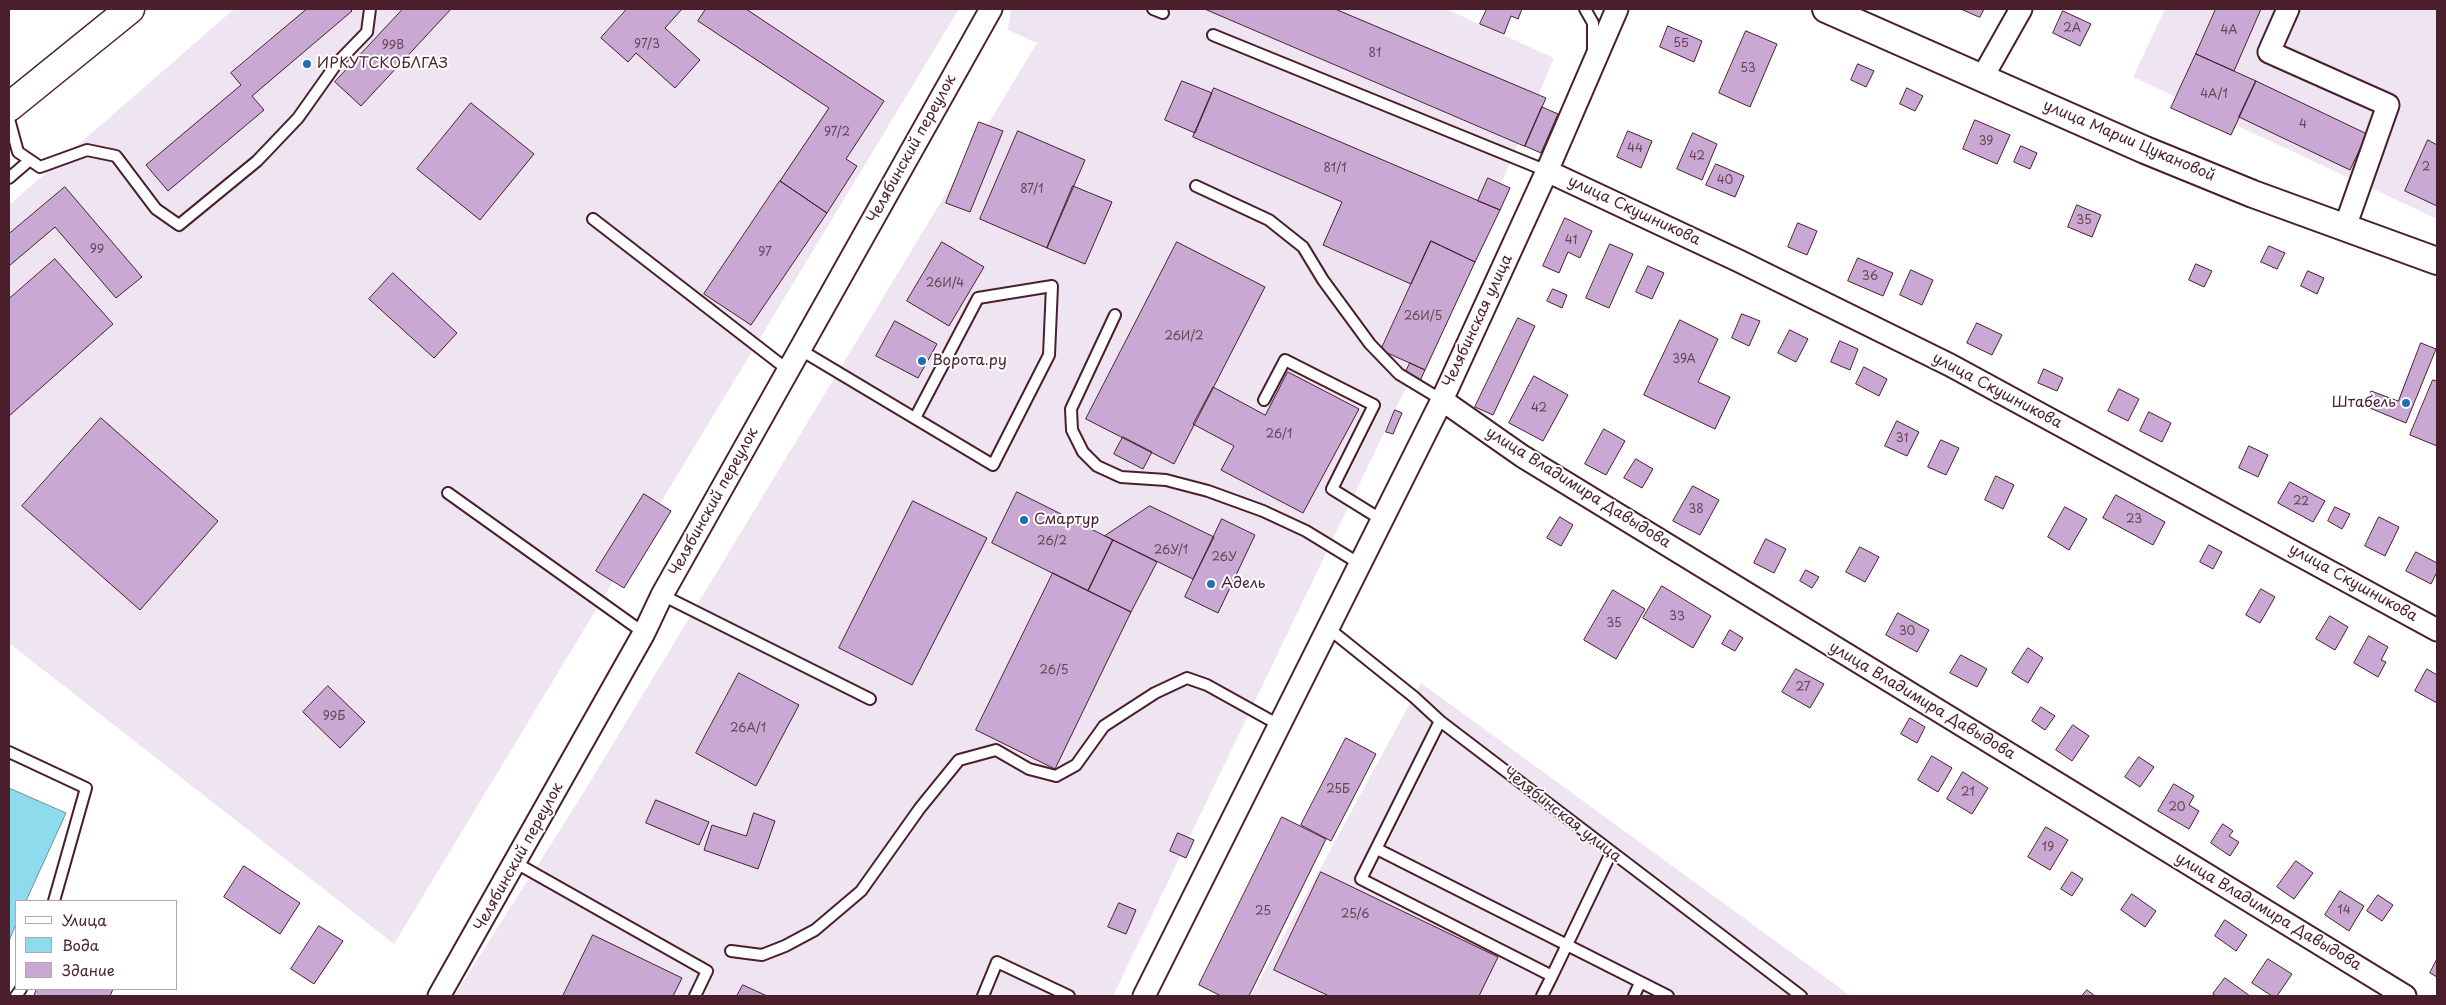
<!DOCTYPE html>
<meta charset="utf-8">
<style>
body{margin:0}
#map{position:relative;width:2446px;height:1005px;overflow:hidden;background:#fff;font-family:"Playpen Sans",sans-serif}
canvas{display:block}
.frame{position:absolute;inset:0;border:10px solid #4a1f2b;pointer-events:none}
.legend{position:absolute;left:15px;top:900px;width:162px;height:90px;box-sizing:border-box;background:#fff;border:1px solid #b7a5aa;margin:0;padding:6px 9px;list-style:none;font-size:15px;color:#4a1f2b}
.legend li{display:flex;align-items:center;gap:10px;height:25px}
.legend b{width:25px;border:1px solid #b7a5aa}
</style>
<div id="map">
<canvas width="2446" height="1005"></canvas>
<div class="frame"></div>
<ul class="legend">
<li><b style="height:6px;background:#fff"></b>Улица</li>
<li><b style="height:14px;background:#8ddbec"></b>Вода</li>
<li><b style="height:14px;background:#c9a9d4"></b>Здание</li>
</ul>
</div>
<script>
const ctx = document.querySelector('canvas').getContext('2d');
ctx.lineJoin = 'round';
function paint(path, color) {
  ctx.fillStyle = color;
  ctx.fill(path, 'evenodd');
}
function strokePath(path, color, width, dash) {
  ctx.strokeStyle = color;
  ctx.lineWidth = width;
  ctx.lineCap = dash ? 'butt' : 'round';
  ctx.setLineDash(dash || []);
  ctx.stroke(path);
}
function drawText(font, color, halo, rows, align = 'center') {
  ctx.font = font + ' "Playpen Sans",sans-serif';
  ctx.lineWidth = 4;
  ctx.setLineDash([]);
  ctx.textBaseline = 'middle';
  ctx.strokeStyle = halo;
  ctx.fillStyle = color;
  for (const [text, x, y, turn = 0] of rows) {
    ctx.save();
    ctx.translate(x, y);
    ctx.rotate((+turn || 0) * Math.PI / 180);
    ctx.textAlign = isNaN(turn) ? turn : align;
    if (halo) ctx.strokeText(text, 0, 0);
    ctx.fillText(text, 0, 0);
    ctx.restore();
  }
}
paint(new Path2D(`
 M234 9H959L394 944 9 643V205Z
 M1011 9H1446L1554 58 1462 276 1395 410 1113 996H454L579 800 1037 43 1008 30Z
 M2165 9H2437V219L2133 77Z
 M1421 683 1851 996H1251Z`), '#efe5f2');
const water = new Path2D(`
 M9 788 66 813 26 901H16V924L9 941Z`);
paint(water, '#8ddbec');
strokePath(water, '#72909f', 1);
const building = new Path2D(`
 M307 9H350L352 11 252 96 264 110 168 191 146 165 241 85 231 73Z
 M403 9H451L361 106 335 82Z
 M627 9H682L665 28 700 60 675 88 636 53 628 62 601 38Z
 M706 9H746L884 101 846 159 857 166 827 213 780 181 829 108 698 21Z
 M1205 9H1335L1546 98 1525 146Z
 M1487 9H1522L1518 19 1511 16 1504 34 1480 24Z
 M1961 9H1984L1980 17Z
 M2216 9H2261L2234 71 2196 54Z
 M2063 11 2091 24 2080 46 2053 33Z
 M1668 26 1702 41 1694 62 1660 47Z
 M1746 31 1777 44 1750 107 1719 93Z
 M2196 54 2256 81 2231 135 2171 108Z
 M1858 64 1874 71 1866 87 1851 80Z
 M1182 81 1212 93 1195 133 1165 120Z
 M2256 81 2367 134 2350 170 2239 117Z
 M1214 88 1500 210 1475 262 1431 241 1411 284 1323 245 1342 202 1193 137Z
 M1907 88 1923 96 1915 111 1900 104Z
 M471 103 534 154 480 220 417 169Z
 M1542 107 1558 114 1541 153 1525 146Z
 M1975 120 2010 135 1997 164 1963 149Z
 M979 122 1003 131 970 212 946 203Z
 M1018 131 1085 160 1047 248 980 219Z
 M1628 131 1652 141 1641 168 1617 157Z
 M1693 133 1717 144 1702 180 1677 169Z
 M2428 140 2437 145V206L2405 191Z
 M2021 146 2037 153 2030 169 2014 162Z
 M1716 164 1744 176 1735 197 1706 185Z
 M1488 178 1510 188 1500 210 1478 201Z
 M780 181 827 213 751 325 704 294Z
 M1073 186 1112 202 1085 264 1047 248Z
 M65 187 142 277 116 298 55 227 9 266V234Z
 M2077 205 2101 215 2092 237 2068 227Z
 M1565 218 1592 231 1580 258 1568 252 1559 273 1543 266Z
 M1798 223 1817 231 1807 255 1788 247Z
 M1431 241 1475 262 1425 370 1381 350Z
 M942 242 984 267 949 326 907 301Z
 M1177 242 1265 287 1174 464 1086 419Z
 M1610 244 1633 254 1609 308 1586 298Z
 M2269 246 2285 253 2277 269 2261 262Z
 M1858 258 1893 273 1883 296 1848 281Z
 M55 259 113 324 9 416V299Z
 M2196 264 2212 271 2204 287 2189 280Z
 M1648 266 1664 273 1652 299 1636 292Z
 M1911 270 1933 280 1922 305 1900 295Z
 M2308 271 2324 278 2317 294 2301 286Z
 M393 273 457 333 434 358 369 299Z
 M1553 289 1567 295 1562 308 1547 301Z
 M1742 314 1760 321 1749 346 1732 338Z
 M1518 318 1535 326 1493 415 1475 407Z
 M1680 320 1718 339 1698 382 1730 397 1715 429 1644 395Z
 M895 321 937 344 918 378 876 356Z
 M1977 323 2002 335 1992 355 1967 343Z
 M1790 330 1808 339 1796 362 1778 353Z
 M1840 341 1858 349 1850 370 1831 362Z
 M2421 343 2436 349 2406 423 2365 406 2371 391 2398 401Z
 M1410 363 1425 370 1420 381 1405 374Z
 M1864 367 1887 379 1879 396 1856 384Z
 M2044 369 2063 378 2057 391 2038 383Z
 M1288 372 1359 409 1303 513 1221 470 1234 446 1193 424 1213 387 1265 415Z
 M1534 376 1568 395 1543 441 1509 423Z
 M2433 380 2437 381V446L2410 435Z
 M2119 389 2139 399 2128 421 2108 411Z
 M1395 410 1402 413 1393 434 1386 432Z
 M2149 412 2171 423 2162 442 2140 431Z
 M101 418 218 521 140 610 22 506Z
 M1897 421 1919 432 1907 456 1885 446Z
 M1604 429 1625 441 1606 475 1585 464Z
 M1123 437 1152 452 1143 469 1114 454Z
 M1941 440 1959 448 1946 475 1928 467Z
 M2249 446 2268 455 2258 477 2239 468Z
 M1636 459 1653 469 1642 488 1624 478Z
 M1996 476 2014 485 2003 509 1985 500Z
 M2290 482 2325 501 2313 522 2278 503Z
 M1693 486 1719 500 1700 535 1673 521Z
 M1017 492 1113 540 1088 591 992 543Z
 M644 494 671 511 624 588 596 571Z
 M2116 495 2165 522 2153 545 2103 518Z
 M913 501 987 538 912 685 839 648Z
 M1150 506 1214 537 1193 579 1105 536Z
 M2065 507 2087 519 2069 550 2048 537Z
 M2335 507 2350 514 2342 529 2328 521Z
 M1560 517 1573 525 1561 546 1547 538Z
 M2379 517 2399 527 2385 556 2365 546Z
 M1222 519 1255 535 1218 613 1185 597Z
 M1766 539 1786 549 1774 573 1754 563Z
 M1113 540 1157 562 1131 612 1088 591Z
 M2209 545 2222 552 2213 569 2200 562Z
 M1860 547 1879 557 1865 582 1846 572Z
 M2416 552 2437 563V572L2431 584 2406 571Z
 M1806 570 1819 577 1812 588 1800 581Z
 M1053 573 1131 612 1055 769 976 730Z
 M1662 586 1711 616 1693 648 1643 618Z
 M2261 589 2275 597 2260 623 2246 615Z
 M1613 590 1645 609 1616 659 1584 640Z
 M1898 613 1929 630 1917 652 1886 635Z
 M2330 616 2348 627 2335 650 2316 639Z
 M1730 630 1743 638 1735 651 1722 644Z
 M2369 636 2388 647 2381 660 2386 662 2378 677 2354 663Z
 M2028 648 2043 658 2028 683 2012 673Z
 M1961 655 1987 669 1977 687 1950 673Z
 M1796 669 1824 684 1810 708 1782 692Z
 M2427 669 2437 675V703L2415 691Z
 M739 673 799 705 756 786 696 753Z
 M328 686 365 722 340 748 303 712Z
 M2041 707 2055 716 2045 730 2032 721Z
 M1910 718 1925 727 1917 743 1901 734Z
 M2073 725 2089 736 2072 761 2056 750Z
 M1346 738 1376 754 1331 841 1301 825Z
 M1932 756 1952 768 1938 792 1918 780Z
 M2139 757 2154 767 2140 787 2125 777Z
 M1963 772 1988 788 1972 814 1947 799Z
 M2174 784 2194 796 2189 805 2199 811 2189 829 2158 811Z
 M656 800 709 822 699 845 646 823Z
 M754 813 775 821 758 869 704 850 712 825 746 836Z
 M1282 817 1326 839 1249 996H1221L1199 985Z
 M2223 824 2233 831 2229 836 2239 842 2230 856 2211 843Z
 M2046 827 2068 840 2050 870 2028 857Z
 M1178 833 1194 840 1186 858 1170 851Z
 M2296 861 2313 873 2294 899 2277 887Z
 M244 866 300 903 280 934 224 897Z
 M1321 872 1498 957 1479 996H1329L1274 970Z
 M2072 872 2083 879 2072 896 2061 889Z
 M2340 891 2364 906 2349 931 2325 915Z
 M2132 894 2156 911 2145 927 2121 910Z
 M2378 895 2393 905 2382 921 2367 911Z
 M1119 903 1136 910 1126 934 1108 927Z
 M2225 920 2247 935 2236 951 2215 936Z
 M319 926 343 941 314 984 291 969Z
 M593 935 682 978 673 996H563Z
 M2268 959 2292 974 2277 996H2272L2252 983Z
 M2437 959V977L2430 973Z
 M2225 978 2250 996H2216L2213 994Z
 M743 985 767 996H737Z
 M37 989H113L110 996H34Z
 M2087 990 2095 996H2082Z`);
paint(building, '#c9a9d4');
strokePath(building, '#4a1f2b', 1);
const service = new Path2D(`
 M1153 9 1163 13
 M1585 9 1593 23V51
 M1213 35 1547 171
 M9 119 18 152 40 167 87 150 116 156 156 209 179 225 257 161 298 118 337 63 367 32 370 9
 M9 178 30 160
 M1196 186 1269 220 1303 247 1323 280 1370 344 1399 374 1442 400
 M593 219 788 370
 M1115 315 1071 409 1072 430 1083 452 1097 466 1121 477 1166 480 1208 491 1263 511 1306 531 1360 564
 M799 349 993 465 1049 355 1052 286 978 298 915 418
 M1264 400 1285 360 1374 405 1332 489 1382 520
 M448 493 644 633
 M662 595 870 699
 M1328 628 1414 697 1440 721 1801 996
 M1440 721 1361 879 1552 976 1542 996
 M9 752 86 788 54 901
 M1377 849 1668 996
 M516 863 707 971 695 996
 M731 951 762 955 785 946 815 930 861 891 920 808 959 760 996 750 1029 769 1056 776 1076 765 1104 726 1155 693 1187 678 1207 685 1279 725
 M1552 976 1611 853
 M16 996 21 989
 M983 996 997 962 1069 996
 M1634 996 1640 983`);
const minor = new Path2D(`
 M2288 9 2269 52 2388 105 2345 227
 M1982 78 2021 9
 M1547 171 1739 261 1950 365 2437 630
 M1442 400 1522 456 2405 996
 M439 996 644 633 662 595 991 9
 M1144 996 1442 400 1547 171 1617 9`);
const tertiary = new Path2D(`
 M1826 9 2145 150 2253 194 2437 261`);
const secondary = new Path2D(`
 M9 107 130 9`);
strokePath(service, '#4a1f2b', 14);
strokePath(minor, '#4a1f2b', 25);
strokePath(tertiary, '#4a1f2b', 30);
strokePath(secondary, '#4a1f2b', 31);
strokePath(service, '#fff', 10);
strokePath(minor, '#fff', 21);
strokePath(tertiary, '#fff', 26);
strokePath(secondary, '#fff', 28);
for (const [x, y, r, color] of [
 [307,64,5,"#1f6fb2"],
 [922,361,5,"#1f6fb2"],
 [2406,403,5,"#1f6fb2"],
 [1024,520,5,"#1f6fb2"],
 [1211,584,5,"#1f6fb2"]
]) {
  const dot = new Path2D();
  dot.arc(x, y, r, 0, 2 * Math.PI);
  ctx.fillStyle = color;
  ctx.fill(dot);
  strokePath(dot, '#fff', 2);
}
drawText('12px', '#6a4255', null, [
 ["2А",2072,29],
 ["4А",2229,31],
 ["55",1681,44],
 ["97/3",647,45],
 ["99В",393,46],
 ["81",1375,54],
 ["53",1748,69],
 ["4А/1",2214,95],
 ["4",2303,125],
 ["97/2",837,133],
 ["39",1986,142],
 ["44",1635,149],
 ["42",1697,157],
 ["2",2426,168],
 ["81/1",1335,169],
 ["40",1725,181],
 ["87/1",1032,190],
 ["35",2084,221],
 ["41",1571,241],
 ["99",97,250],
 ["97",765,253],
 ["36",1870,277],
 ["26И/4",945,284],
 ["26И/5",1423,317],
 ["26И/2",1184,337],
 ["39А",1684,360],
 ["42",1539,409],
 ["26/1",1279,435],
 ["31",1902,439],
 ["22",2301,502],
 ["38",1696,510],
 ["23",2134,520],
 ["26/2",1052,542],
 ["26У/1",1171,551],
 ["26У",1224,558],
 ["33",1677,617],
 ["35",1614,624],
 ["30",1907,632],
 ["26/5",1054,671],
 ["27",1803,688],
 ["99Б",334,717],
 ["26А/1",748,729],
 ["25Б",1338,790],
 ["21",1968,793],
 ["20",2177,808],
 ["19",2048,848],
 ["14",2344,911],
 ["25",1263,912],
 ["25/6",1355,915]
]);
drawText('15px', '#4a1f2b', '#fff', [
 ["ИРКУТСКОБЛГАЗ",317,64],
 ["Ворота.ру",932,361],
 ["Штабель",2396,403,"right"],
 ["Смартур",1034,520],
 ["Адель",1221,584]
], 'left');
drawText('15px', '#4a1f2b', '#fff', [
 ["улица Марии Цукановой",2129,141,23],
 ["Челябинский переулок",912,149,-61],
 ["улица Скушникова",1634,211,25],
 ["Челябинская улица",1478,321,-65],
 ["улица Скушникова",1997,391,28],
 ["улица Владимира Давыдова",1578,488,32],
 ["Челябинский переулок",714,502,-61],
 ["улица Скушникова",2353,583,29],
 ["улица Владимира Давыдова",1922,701,31],
 ["Челябинская улица",1562,815,38],
 ["Челябинский переулок",519,857,-61],
 ["улица Владимира Давыдова",2268,912,31]
]);
</script>
